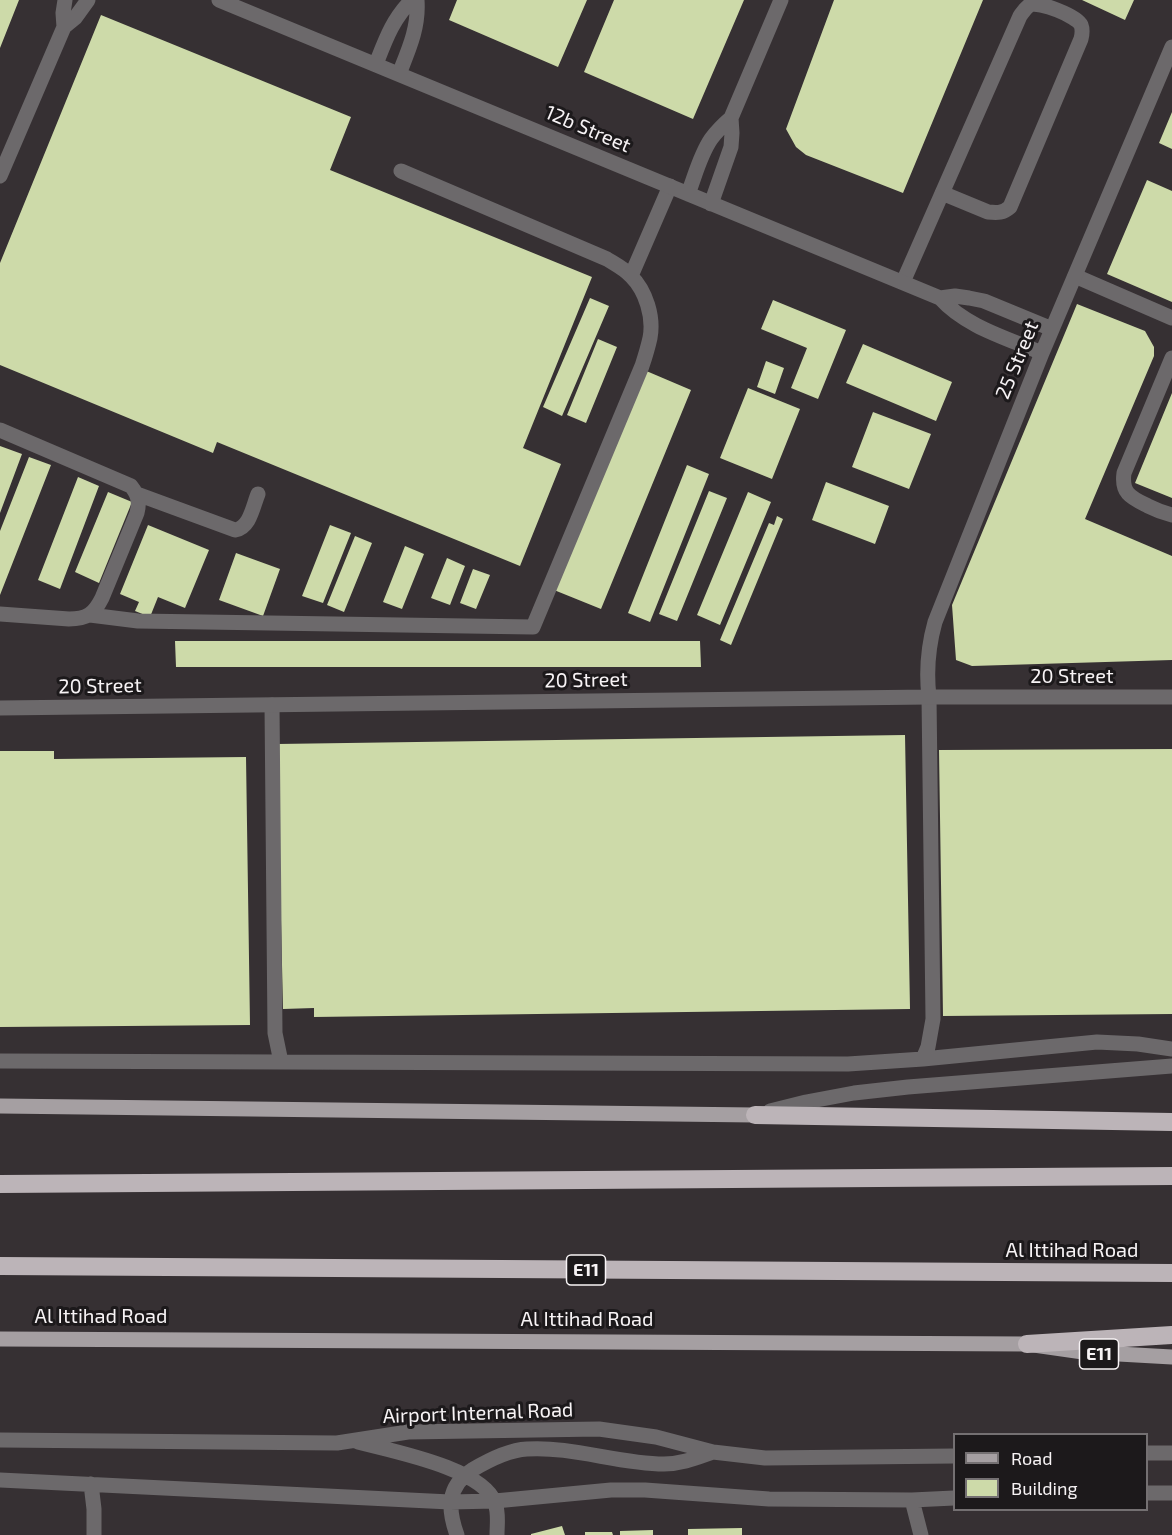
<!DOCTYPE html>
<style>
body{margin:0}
#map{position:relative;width:1172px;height:1535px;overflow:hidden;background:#363033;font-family:"Exo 2",sans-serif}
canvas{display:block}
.legend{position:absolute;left:953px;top:1433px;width:195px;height:78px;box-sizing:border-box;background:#1c191b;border:2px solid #747072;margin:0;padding:8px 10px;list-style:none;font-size:18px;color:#f7f3f5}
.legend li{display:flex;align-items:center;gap:12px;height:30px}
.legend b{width:30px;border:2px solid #747072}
</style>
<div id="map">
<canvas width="1172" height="1535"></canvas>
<ul class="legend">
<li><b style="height:8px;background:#a59fa2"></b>Road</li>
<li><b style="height:16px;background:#cddaa9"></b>Building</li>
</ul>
</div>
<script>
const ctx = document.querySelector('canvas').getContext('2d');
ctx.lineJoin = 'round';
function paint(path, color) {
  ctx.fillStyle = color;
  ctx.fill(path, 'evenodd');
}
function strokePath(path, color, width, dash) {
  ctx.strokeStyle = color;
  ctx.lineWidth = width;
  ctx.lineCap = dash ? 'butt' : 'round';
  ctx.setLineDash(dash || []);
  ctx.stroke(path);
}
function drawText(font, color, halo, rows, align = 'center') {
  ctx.font = font + ' "Exo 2",sans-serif';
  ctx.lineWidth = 6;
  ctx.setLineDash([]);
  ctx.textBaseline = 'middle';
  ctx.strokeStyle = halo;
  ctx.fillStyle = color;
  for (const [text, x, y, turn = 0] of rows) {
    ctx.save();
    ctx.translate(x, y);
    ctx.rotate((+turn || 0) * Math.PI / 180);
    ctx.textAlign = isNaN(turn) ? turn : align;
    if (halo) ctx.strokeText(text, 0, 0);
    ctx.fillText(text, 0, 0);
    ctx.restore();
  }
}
paint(new Path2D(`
 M0 0H19L0 48Z
 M457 0H587L558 67 449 20Z
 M614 0H744L693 119 584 72Z
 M834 0H983L903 193 806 155 796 147 786 129Z
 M1082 0H1134L1125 20Z
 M101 15 351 117 330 170 592 277 523 448 561 464 520 566 217 442 213 453 0 365V263Z
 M1172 112V149L1159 143Z
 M1147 180 1172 191V302L1107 274Z
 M590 298 609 306 562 416 543 407Z
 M773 300 846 330 818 399 791 388 807 348 761 329Z
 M1077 304 1145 331 1154 347V356L1085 519 1172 556V660L972 666 956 660 952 605Z
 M598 339 617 347 586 423 567 415Z
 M863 344 952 382 936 421 846 383Z
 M766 361 784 368 775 394 757 387Z
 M644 370 691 390 601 609 554 590Z
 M748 388 800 409 772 479 720 458Z
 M1172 393V498L1135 483Z
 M873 412 931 434 909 489 852 467Z
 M0 446 22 454 0 513Z
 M29 457 51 465 0 595V531Z
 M687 465 709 474 650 622 628 613Z
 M78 477 99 486 60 589 38 580Z
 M826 482 889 506 875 544 812 520Z
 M709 491 727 498 677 621 659 614Z
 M108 492 132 502 99 583 75 572Z
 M748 492 771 502 720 625 697 615Z
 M777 516 783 519 731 645 720 640 769 523 774 525Z
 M148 525 209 550 185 608 158 597 150 617 135 611 139 602 120 594Z
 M330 525 351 533 323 603 302 596Z
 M355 536 372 543 344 612 327 605Z
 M405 546 424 554 402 609 383 602Z
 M236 553 280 569 263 616 219 600Z
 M447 558 465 566 450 605 431 598Z
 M473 569 490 575 476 609 460 603Z
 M175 641H700L701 667H176Z
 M905 735 910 1009 314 1017V1008L283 1009 277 744Z
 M1172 749V1014L943 1016 939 750Z
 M0 751H54V759L246 757 250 1025 0 1027Z
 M562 1526 565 1535H531V1534Z
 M742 1528V1535H688V1529Z
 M653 1530V1535H620V1531Z
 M585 1532H612L613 1535H585Z`), '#cddaa9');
strokePath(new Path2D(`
 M631 276 670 186
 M1075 276 1172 318
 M903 282 1020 16C1023 12 1026 7 1030 5 1039 1 1077 16 1081 25 1083 30 1082 35 1081 39L1010 207C1003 213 998 213 988 212L942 193
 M1172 358 1124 473C1121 494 1132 498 1148 506 1156 510 1164 513 1172 515
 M0 430 131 486C138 495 140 501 137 513L102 598C94 614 87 619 69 619L0 614
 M137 494 235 530C250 528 253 506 258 494
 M90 615 138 621 533 627 642 366C645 357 648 347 650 338 654 317 646 291 631 276 625 269 615 264 607 259L401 171
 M272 705 275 1033 281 1062
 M923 1059 928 1047 933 1019 929 697
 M0 1061 848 1064 923 1059 1097 1042 1138 1044 1172 1049
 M770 1111 806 1102 854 1093 908 1087 1172 1066
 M0 1440 337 1443 408 1432 599 1429 656 1437 713 1452 765 1458 954 1456
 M358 1442C391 1451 483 1468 495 1503 499 1513 497 1524 497 1535
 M1146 1453H1172
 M0 1480 450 1502 495 1501 611 1490H645L769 1499 912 1500 954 1498
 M91 1484 94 1509V1535
 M1146 1493H1172
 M912 1500 921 1535
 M457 1535C448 1510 446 1487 472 1470 487 1461 508 1450 527 1449 572 1446 619 1464 664 1464 682 1464 696 1458 713 1452`), '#6c696b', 15);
strokePath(new Path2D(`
 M219 0 940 298C966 327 1007 338 1042 353
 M64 27 75 18 88 0
 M376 64C385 41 393 18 412 0
 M399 74C409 49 419 27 417 0
 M0 176 64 27 63 13 65 0
 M688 194C695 176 700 155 711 139 717 131 724 124 731 118L781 0
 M711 204 731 147 732 133 731 118
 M940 298 955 296 969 298 984 301 1052 329
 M929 697C926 671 928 647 935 622L1042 353 1172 47
 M0 708 929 697H1172`), '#6c696b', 15);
strokePath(new Path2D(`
 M0 1106 755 1115
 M0 1339 1027 1344 1083 1352 1172 1357`), '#a59fa2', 15);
strokePath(new Path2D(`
 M755 1115 1172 1122
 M0 1184 1172 1176
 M0 1266 1172 1273
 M1027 1344 1172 1335`), '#bcb4b8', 18);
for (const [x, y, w] of [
 [586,1270,39],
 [1099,1354,39]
]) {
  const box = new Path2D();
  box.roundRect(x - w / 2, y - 15, w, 30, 4.5);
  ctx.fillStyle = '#1c191b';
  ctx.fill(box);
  strokePath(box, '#f7f3f5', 1.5);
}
drawText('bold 18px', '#f7f3f5', null, [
 ["E11",586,1270],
 ["E11",1099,1354]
]);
drawText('20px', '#f7f3f5', '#1c191b', [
 ["12b Street",588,129,23],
 ["25 Street",1017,360,-68],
 ["20 Street",1072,676],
 ["20 Street",586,680,-1],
 ["20 Street",100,686,-1],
 ["Al Ittihad Road",1072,1250],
 ["Al Ittihad Road",101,1316],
 ["Al Ittihad Road",587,1319],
 ["Airport Internal Road",478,1413,-2]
]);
</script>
